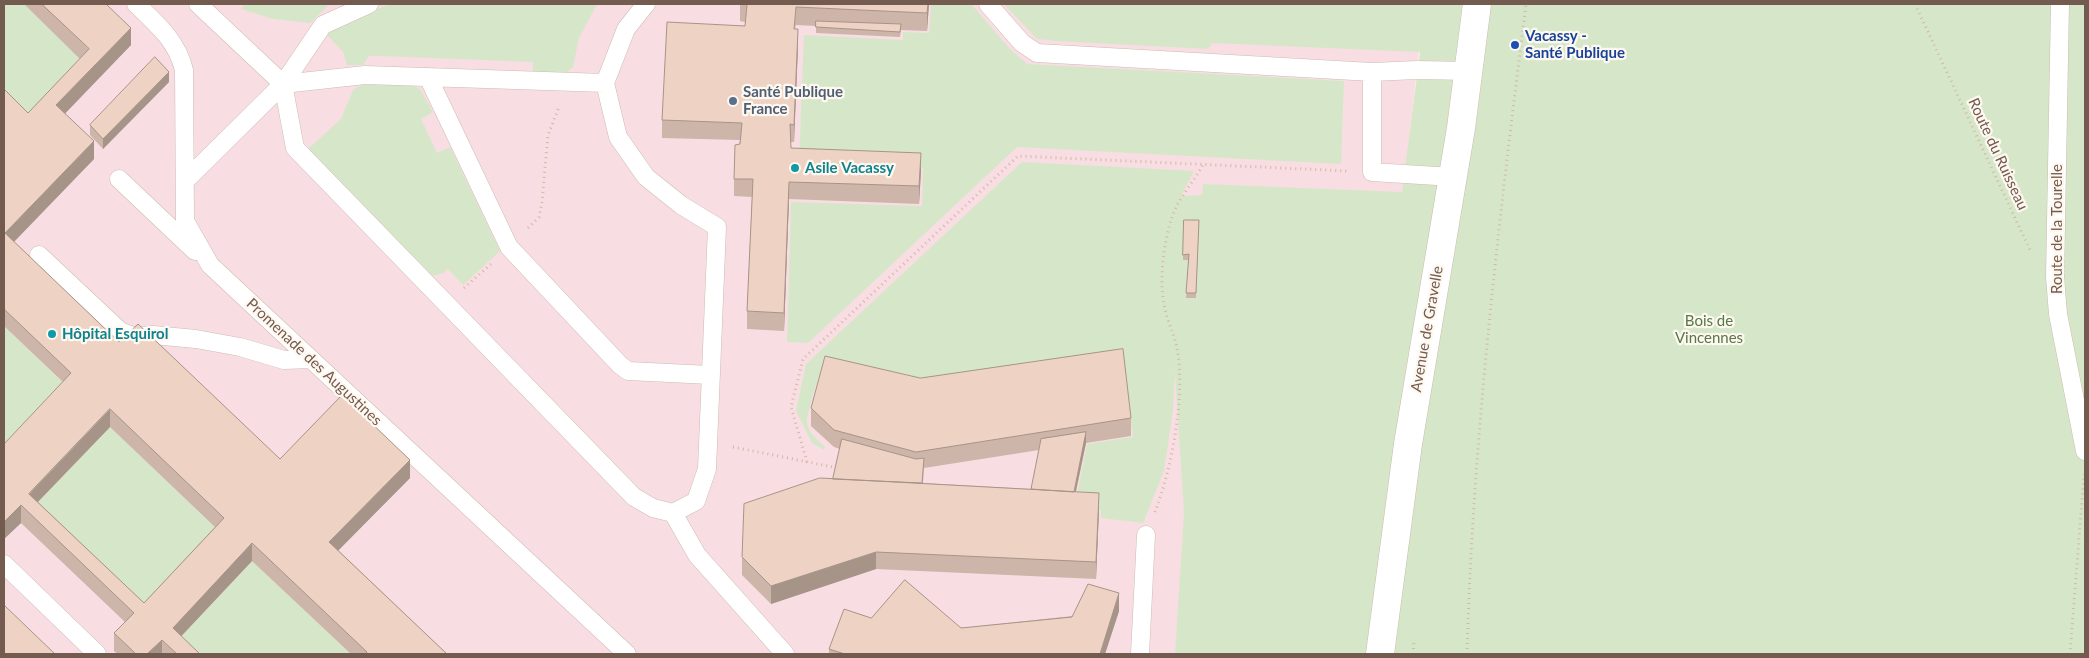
<!DOCTYPE html>
<meta charset="utf-8">
<style>
body{margin:0}
#map{position:relative;width:2089px;height:658px;overflow:hidden;background:#fbf4ea;font-family:Lato,sans-serif}
canvas{display:block}
.frame{position:absolute;inset:0;border:5px solid #735b4f;pointer-events:none}
</style>
<div id="map">
<canvas width="2089" height="658"></canvas>
<div class="frame"></div>
</div>
<script>
const ctx = document.querySelector('canvas').getContext('2d');
ctx.lineJoin = 'round';
function paint(path, color) {
  ctx.fillStyle = color;
  ctx.fill(path, 'evenodd');
}
function strokePath(path, color, width, dash) {
  ctx.strokeStyle = color;
  ctx.lineWidth = width;
  ctx.lineCap = dash ? 'butt' : 'round';
  ctx.setLineDash(dash || []);
  ctx.stroke(path);
}
function drawText(font, color, halo, rows, align = 'center') {
  ctx.font = font + ' Lato,sans-serif';
  ctx.lineWidth = 4.5;
  ctx.setLineDash([]);
  ctx.textBaseline = 'middle';
  ctx.strokeStyle = halo;
  ctx.fillStyle = color;
  for (const [text, x, y, turn = 0] of rows) {
    ctx.save();
    ctx.translate(x, y);
    ctx.rotate((+turn || 0) * Math.PI / 180);
    ctx.textAlign = isNaN(turn) ? turn : align;
    if (halo) ctx.strokeText(text, 0, 0);
    ctx.fillText(text, 0, 0);
    ctx.restore();
  }
}
paint(new Path2D(`
 M4 4H1214L1213 25 1419 52 1403 194 1179 654H4Z`), '#f8dee2');
paint(new Path2D(`
 M4 4H24L89 67 28 131 4 107Z
 M245 4H330L310 23 273 19 241 9Z
 M391 4H597L579 38 573 67 566 73H533V62L381 56H369L363 65H347L343 52 326 34 350 18Z
 M931 4H971L1010 49 1027 64 1344 81 1341 164 1017 147 808 343 787 342 791 202 922 206 923 168 799 161 804 35 903 40V32L929 33Z
 M1004 4H2085V654H1175L1184 513 1175 373 1173 410 1164 471 1143 523 1101 518V510L1074 509 1087 444 1133 437 1124 366 912 392 908 374 823 366C819 374 807 413 807 422 808 433 818 440 825 447L824 450 812 443 796 411 806 364 1022 162 1194 171 1181 196 1202 195 1203 184 1402 192 1420 52 1212 43 1208 49 1056 41 1037 39Z
 M366 82 406 83 420 89 433 112 421 119 437 153 450 147 500 251 463 285 448 269 443 273 433 276 307 150 341 119 353 90Z
 M4 326 71 390 4 462Z
 M110 427 224 536 144 620 29 511Z
 M252 561 351 654H182L173 645Z`), '#d6e7c9');
const service = new Path2D(`
 M136 4C157 24 177 41 184 70L185 221 210 265 627 654
 M198 4 283 84 295 148 634 497 653 508 673 513 696 501 707 469 717 227 681 205 646 177 618 137 605 83 626 29 646 4
 M988 4 1022 43 1037 53 1372 72
 M2060 4 2055 277 2058 314 2085 451
 M428 77 509 247 620 365 628 371 710 375
 M283 84 365 75 605 83
 M1453 177 1372 172V72L1417 70 1470 71
 M119 179 195 251
 M186 180 283 84 323 25 369 4
 M39 255 120 331 135 337 153 335 196 339 240 347 284 360 311 359
 M673 513 697 555 785 654
 M4 564 97 654
 M1140 654 1146 535`);
const tertiary = new Path2D(`
 M1380 654 1408 444 1461 128 1477 4`);
strokePath(service, '#ccbcb0', 19);
strokePath(tertiary, '#ccbcb0', 29);
strokePath(new Path2D(`
 M1915 4 2030 250
 M528 228 539 217 542 202 548 135 559 107
 M464 288 491 264
 M733 447 838 468
 M807 462 791 407 803 359 1018 156 1347 171
 M1155 512C1172 468 1186 394 1177 348 1174 333 1166 319 1164 304 1159 277 1164 243 1172 217 1178 199 1194 181 1203 165
 M1413 654 1414 640
 M1467 654C1473 436 1499 220 1526 4
 M2070 654 2084 474`), '#d3b7a7', 3, [1, 4]);
strokePath(service, '#fff', 18);
strokePath(tertiary, '#fff', 28);
paint(new Path2D(`
 M24 4H106L131 45 65 113 94 159 14 242 119 342 280 459 410 478 338 550 447 654H351L252 561 181 636 200 654H118L114 651V633L125 622 21 523 4 539 63 382 4 326V89L28 113 80 59ZM110 427 215 527 144 603 38 502Z
 M740 4H929L927 31 901 30 900 37 816 33V26L796 25 795 29 798 46 794 142H790L791 148 921 171 919 204 789 199 784 331 747 329V311L752 197 734 196V179L740 140 662 138V120L745 26V22L740 21Z
 M169 82 103 149 90 135V125Z
 M1184 220H1199L1196 298H1186L1189 260H1183Z
 M920 378 1131 418V436L1086 443 1076 492 1099 510 1096 579 876 569 771 604 742 575V557L833 479 840 449 834 447 811 426V408ZM1039 450 1031 489 923 483 924 468Z
 M1119 611 1105 654H829V649L871 618 961 628Z`), '#cdb5a9');
paint(new Path2D(`
 M928 4H929L927 31V13Z
 M131 28V45L56 123V105Z
 M798 29V46L794 142V125Z
 M169 72V82L103 149V139Z
 M94 141V159L5 251V233Z
 M921 153V171L919 204V186Z
 M789 182V199L784 331V313Z
 M110 409V427L29 511V494Z
 M1086 432V443L1072 509V499Z
 M410 460V478L329 560V542Z
 M1099 493V510L1096 579V562Z
 M21 505V523L4 539V522Z
 M252 543V561L173 645V628Z
 M876 552V569L771 604V586Z
 M1119 593V611L1105 654H1100Z
 M162 640V654H147Z`), '#a79489');
const building = new Path2D(`
 M42 4H106L131 28 56 105 94 141 5 233 119 342 138 324 280 459 342 395 410 460 329 542 447 654H366L367 652 252 543 173 628 200 654H177L162 640 147 654H136L114 633 134 613 21 505 4 522V444L71 373 4 309V89L28 113 89 49ZM110 409 224 518 144 603 29 494Z
 M741 4H928L927 13 796 7 794 29H798L794 125 790 124 791 148 921 153 919 186 789 182 784 313 747 311 753 179H734L735 145 740 144 742 123 662 120 667 22 745 26 747 5Z
 M816 21 901 24 900 32 816 27Z
 M155 57 169 72 103 139 90 125Z
 M1184 220H1199L1196 293H1186L1189 254 1183 255Z
 M1123 349 1131 418 916 452 834 430 811 408 825 356 920 378Z
 M1086 432 1074 492 1031 489 1041 439Z
 M842 439 916 459 924 458 922 483 833 479Z
 M820 478 1099 493 1096 562 876 552 771 586 742 557 744 504Z
 M905 580 961 628 1072 617 1088 584 1119 593 1100 654H845L829 649 844 609 871 618Z
 M4 605 55 654H4Z`);
paint(building, '#eed3c4');
strokePath(building, '#a79489', 1);
for (const [x, y, r, color] of [
 [1515,45,5,"#1a4fb4"],
 [733,101,5,"#5c6f8a"],
 [795,168,5,"#0f9aa8"],
 [52,334,5,"#0f9aa8"]
]) {
  const dot = new Path2D();
  dot.arc(x, y, r, 0, 2 * Math.PI);
  ctx.fillStyle = color;
  ctx.fill(dot);
  strokePath(dot, '#fef8f0', 2);
}
drawText('bold 15px', '#164399', '#fef8f0', [
 ["Vacassy -",1525,36],
 ["Santé Publique",1525,53]
], 'left');
drawText('bold 15px', '#4e5e75', '#fef8f0', [
 ["Santé Publique",743,92],
 ["France",743,109]
], 'left');
drawText('15px', '#735b4f', '#fef8f0', [
 ["Route du Ruisseau",1998,154,65],
 ["Route de la Tourelle",2057,229,-90],
 ["Avenue de Gravelle",1427,329,-80],
 ["Promenade des Augustines",314,362,43]
]);
drawText('bold 15px', '#0d838f', '#fef8f0', [
 ["Asile Vacassy",805,168],
 ["Hôpital Esquirol",62,334]
], 'left');
drawText('15px', '#577848', '#fef8f0', [
 ["Bois de",1709,321],
 ["Vincennes",1709,338]
]);
</script>
